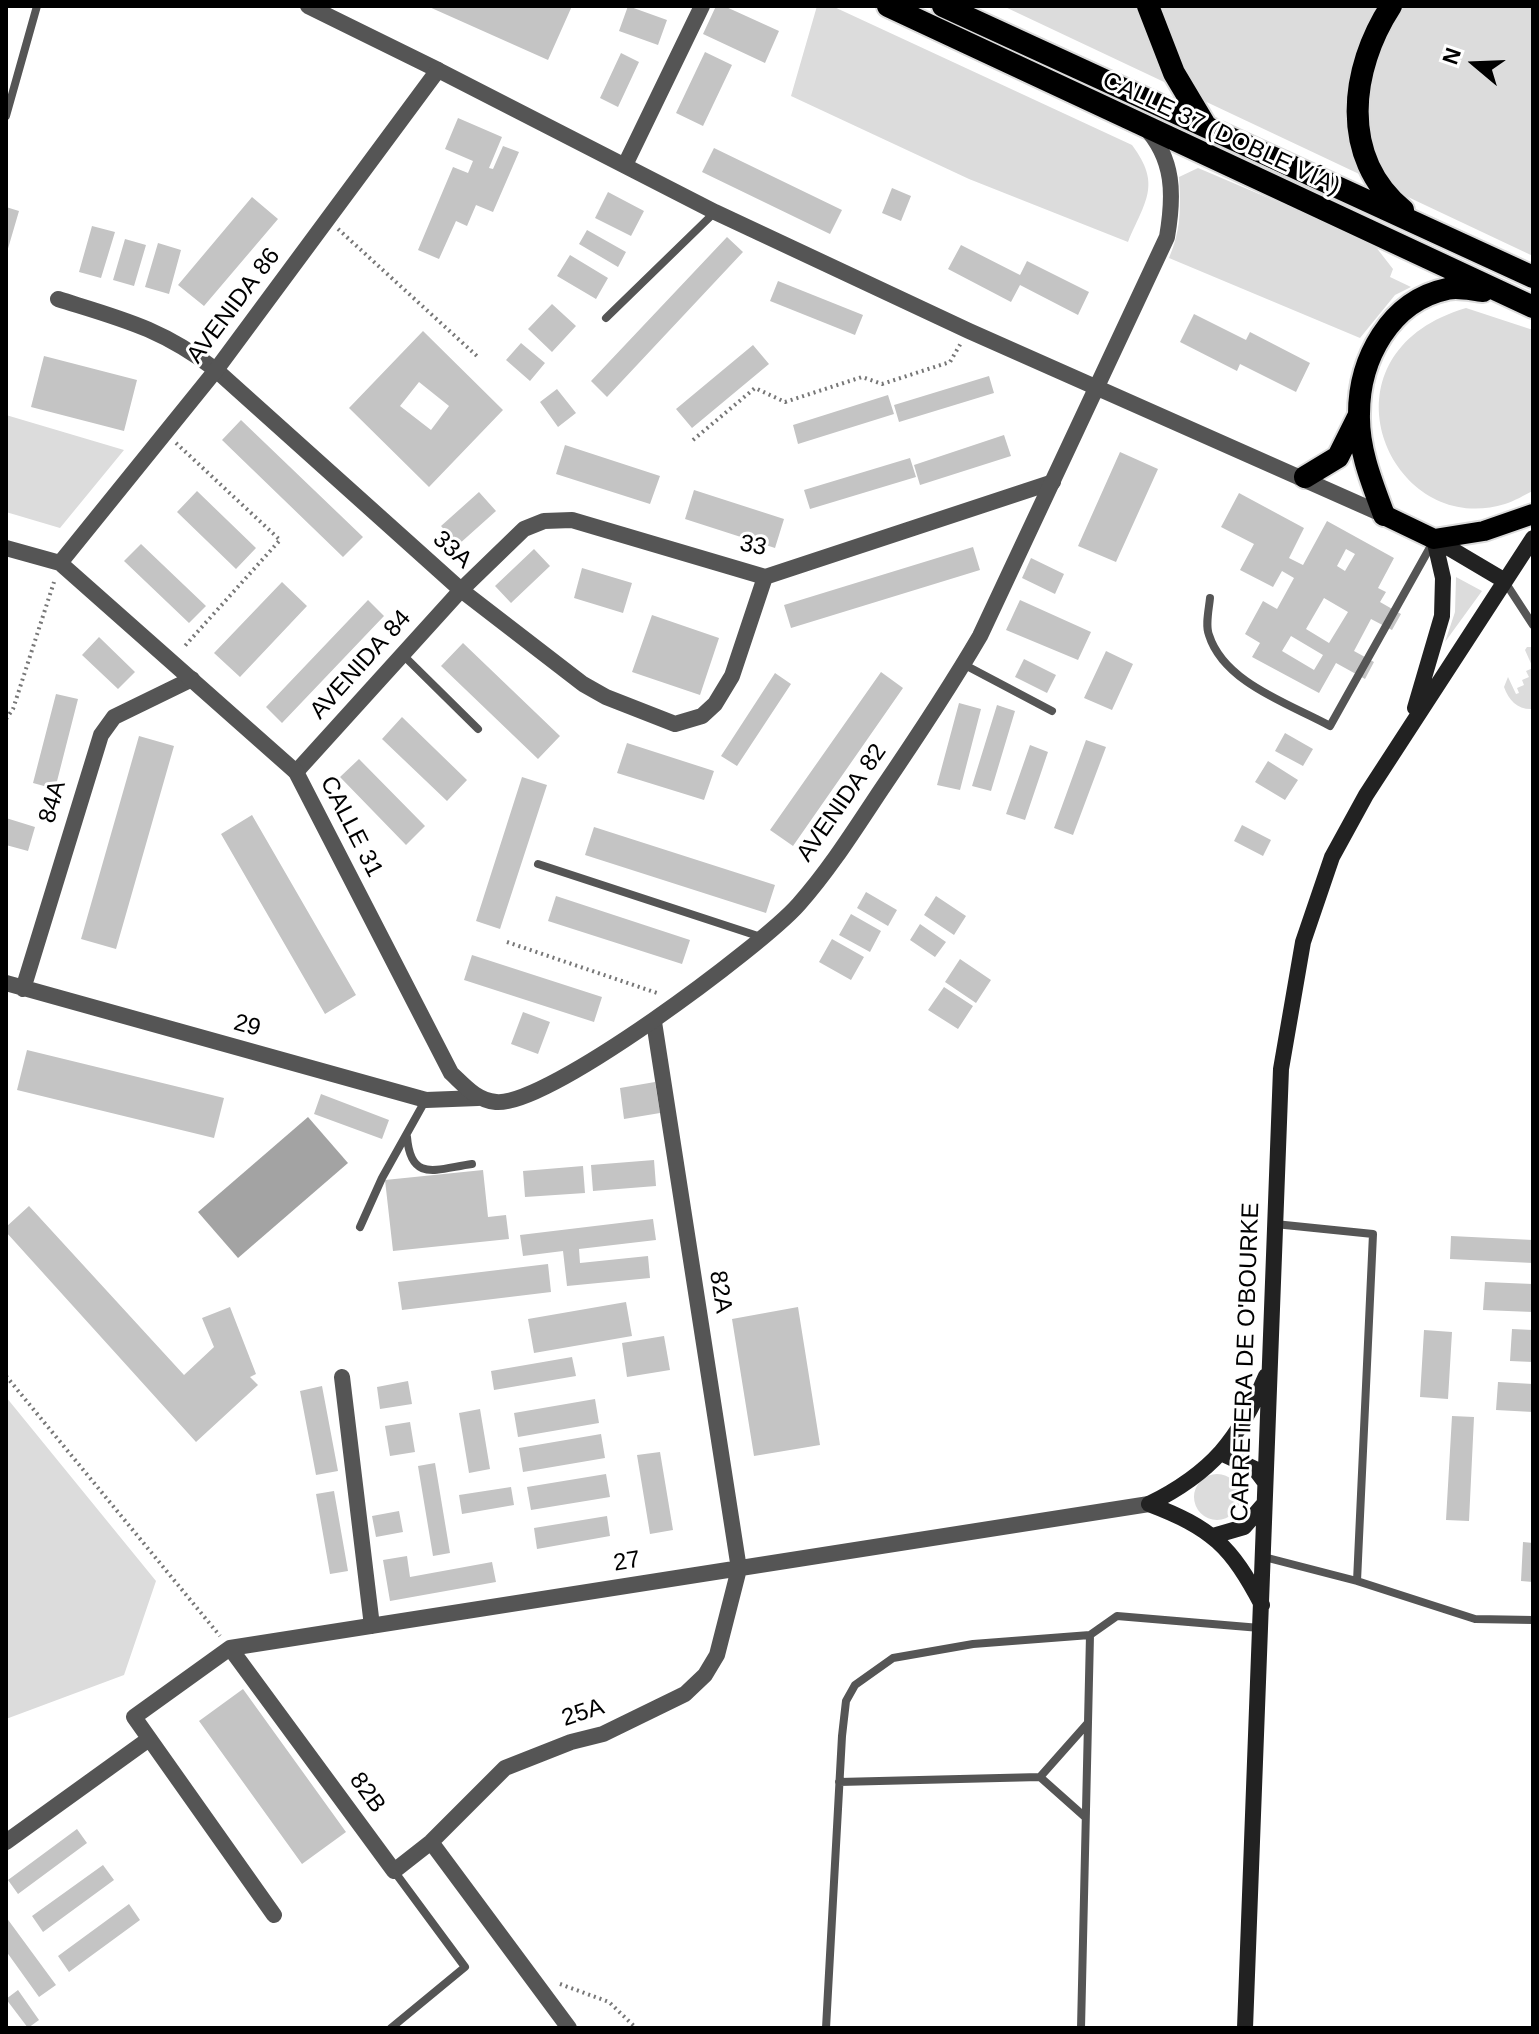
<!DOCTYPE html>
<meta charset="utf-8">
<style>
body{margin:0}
#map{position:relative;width:1539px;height:2034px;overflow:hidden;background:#fff;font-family:Helvetica,sans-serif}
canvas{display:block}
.frame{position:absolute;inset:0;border:8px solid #000;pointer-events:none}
.north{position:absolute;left:1435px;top:24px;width:80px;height:80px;-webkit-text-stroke:6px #fff;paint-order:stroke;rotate:289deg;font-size:22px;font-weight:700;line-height:32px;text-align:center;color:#000}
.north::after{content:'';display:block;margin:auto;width:28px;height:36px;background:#000;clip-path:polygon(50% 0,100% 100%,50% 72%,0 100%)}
</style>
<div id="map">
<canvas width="1539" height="2034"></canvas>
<div class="frame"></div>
<div class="north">N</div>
</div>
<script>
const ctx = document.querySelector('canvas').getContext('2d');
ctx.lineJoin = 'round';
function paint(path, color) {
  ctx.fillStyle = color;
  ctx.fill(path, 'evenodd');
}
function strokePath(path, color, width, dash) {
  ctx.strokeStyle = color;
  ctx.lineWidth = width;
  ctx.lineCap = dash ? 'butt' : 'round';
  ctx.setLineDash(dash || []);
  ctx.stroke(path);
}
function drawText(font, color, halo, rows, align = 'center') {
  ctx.font = font + ' Helvetica,sans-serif';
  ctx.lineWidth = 6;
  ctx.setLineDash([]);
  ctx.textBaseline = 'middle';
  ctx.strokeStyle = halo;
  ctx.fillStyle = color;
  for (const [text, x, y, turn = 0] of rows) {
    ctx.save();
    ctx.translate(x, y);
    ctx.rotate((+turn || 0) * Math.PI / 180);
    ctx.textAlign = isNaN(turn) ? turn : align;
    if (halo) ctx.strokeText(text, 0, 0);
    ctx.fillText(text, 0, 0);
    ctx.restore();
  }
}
paint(new Path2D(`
 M817 6H832L1132 145C1162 185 1145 201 1128 242L969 179 791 96Z
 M1003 6H1533V256Z
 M1198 168 1372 242 1393 269 1390 277 1411 287 1395 295 1360 338 1169 258C1181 230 1181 208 1179 177Z
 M1466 308 1533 330V491C1524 495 1515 501 1505 504 1389 540 1310 354 1466 308Z
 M6 415 124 450 60 528 6 512Z
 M1456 577 1482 591 1445 642 1455 612Z
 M1527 647H1533V709C1518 710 1509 701 1504 687L1508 677 1516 694 1519 693 1517 688 1524 685 1522 680 1529 677 1526 671 1533 668 1525 650Z
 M6 1397 156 1581 124 1675 6 1719Z
 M1194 1497a23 23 0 1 1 46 0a23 23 0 1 1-46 0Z`), '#dcdcdc');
paint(new Path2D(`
 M308 1117 348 1163 238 1258 198 1212Z`), '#a3a3a3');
paint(new Path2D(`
 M427 6H572L548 60Z
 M628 6 667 20 658 45 619 31Z
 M716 6H724L779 31 765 63 703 34Z
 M705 52 732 65 703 126 676 113Z
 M621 53 639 62 618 107 600 98Z
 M458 118 502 137 489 168 493 169 503 146 519 152 493 212 476 205 467 226 456 221 439 259 418 250 453 167 468 173 473 161 445 149Z
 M714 148 842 210 830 234 702 172Z
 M892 188 911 196 901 221 882 213Z
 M608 192 644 211 631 236 595 218Z
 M252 197 278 219 204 306 178 285Z
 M6 207 19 211 7 252H6Z
 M92 226 115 232 101 278 79 272Z
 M587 230 626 252 618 267 579 244Z
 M727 237 743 252 607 397 591 381Z
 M125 239 146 245 134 286 113 280Z
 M158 243 181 250 169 294 145 287Z
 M961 245 1020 275 1027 261 1089 292 1078 315 1020 285 1011 302 948 269Z
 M570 255 608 278 596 299 557 276Z
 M778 281 863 315 855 335 770 301Z
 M552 304 576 326 552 352 528 329Z
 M1194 314 1246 340 1250 332 1310 363 1296 392 1240 364 1237 371 1180 342Z
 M423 331 503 410 429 487 349 408ZM419 382 449 406 431 430 400 406Z
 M521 343 545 363 530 381 506 360Z
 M753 345 769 364 692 428 676 409Z
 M44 356 137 380 124 431 31 407Z
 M989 376 994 393 899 422 894 405Z
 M557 389 576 413 558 427 540 402Z
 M888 395 894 414 798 444 793 425Z
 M241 420 363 537 343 557 222 440Z
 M1004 435 1011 456 920 485 914 465Z
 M565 445 660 476 650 504 556 474Z
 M1120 452 1158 469 1116 562 1078 546Z
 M910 458 916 477 810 509 804 490Z
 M694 490 784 519 775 548 685 519Z
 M197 491 256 548 236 569 177 512Z
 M479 492 496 511 458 545 441 526Z
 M1239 493 1304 528 1289 558 1303 565 1327 521 1394 558 1378 588 1386 592 1380 602 1401 614 1392 630 1371 619 1354 651 1374 662 1365 679 1336 663 1319 693 1252 657 1260 643 1245 634 1263 601 1277 609 1294 578 1282 571 1273 587 1240 570 1254 544 1221 527ZM1346 549 1355 554 1345 571 1337 566ZM1324 598 1348 612 1329 643 1306 629ZM1291 636 1323 655 1314 670 1282 651Z
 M141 544 206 606 189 623 124 561Z
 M973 547 980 570 791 628 784 605Z
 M534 549 550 566 511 603 495 586Z
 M1031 558 1064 574 1055 594 1022 578Z
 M582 568 632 583 623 613 574 598Z
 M282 582 307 606 240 677 214 653Z
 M368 600 384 616 282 723 266 707Z
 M1020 600 1091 632 1078 660 1006 630Z
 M652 615 719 638 700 695 632 672Z
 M99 637 135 672 118 689 82 655Z
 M463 643 560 736 538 759 441 666Z
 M1106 651 1133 664 1112 710 1084 698Z
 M1024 659 1056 675 1047 693 1015 677Z
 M881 672 903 688 793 846 770 830Z
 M775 673 791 684 737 766 721 756Z
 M56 694 78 699 55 789 33 783Z
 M959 703 981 709 960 790 937 785Z
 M997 705 1015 711 991 791 972 786Z
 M402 717 467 780 447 801 382 739Z
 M1285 733 1313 749 1303 766 1275 751Z
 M139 736 174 746 116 949 81 939Z
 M1086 740 1106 747 1073 835 1054 828Z
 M627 743 714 771 704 800 617 773Z
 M1030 745 1048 752 1025 820 1006 814Z
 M359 759 425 826 406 845 340 777Z
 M1268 761 1298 780 1285 800 1255 782Z
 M522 777 547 785 500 929 476 921Z
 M252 815 356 995 325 1014 221 834Z
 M6 818 35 827 28 851 6 845Z
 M1242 825 1271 840 1263 856 1234 841Z
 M594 827 775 885 766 913 585 855Z
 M866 892 897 910 888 926 857 908Z
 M556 896 690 940 682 964 548 921Z
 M936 896 966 916 954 935 924 915Z
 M851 914 881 931 870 952 839 935Z
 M920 924 946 942 935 957 910 940Z
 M832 939 864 957 851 980 819 962Z
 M472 955 602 997 594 1022 464 980Z
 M960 959 991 980 976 1003 945 982Z
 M944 987 973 1006 958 1029 928 1010Z
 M523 1012 550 1022 538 1054 511 1044Z
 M27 1050 224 1098 214 1138 17 1090Z
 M655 1082 660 1113 624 1119 620 1088Z
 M321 1094 389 1120 382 1139 314 1114Z
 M654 1160 656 1186 593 1191 591 1165Z
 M583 1166 585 1193 525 1197 523 1171Z
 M483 1170 488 1217 506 1215 509 1239 393 1251 385 1180Z
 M29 1206 184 1375 214 1347 202 1318 230 1307 256 1374 250 1377 258 1385 196 1442 6 1232V1227Z
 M653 1219 656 1240 579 1249 580 1263 648 1256 650 1278 567 1286 563 1251 523 1256 520 1235Z
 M1451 1236 1533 1240V1263L1450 1259Z
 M548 1264 551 1292 402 1310 398 1282Z
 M1485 1282 1533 1284V1312L1483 1310Z
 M626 1302 632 1336 534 1353 528 1319Z
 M798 1307 820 1445 754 1456 732 1319Z
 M1512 1329 1533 1330V1362L1510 1361Z
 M1424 1330 1452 1332 1448 1399 1420 1397Z
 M664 1336 670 1370 627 1377 622 1343Z
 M572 1357 576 1376 494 1390 491 1371Z
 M408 1381 412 1404 380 1409 377 1387Z
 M1498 1382 1533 1384V1412L1496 1410Z
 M322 1386 338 1471 316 1475 300 1391Z
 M595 1399 599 1423 518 1437 514 1413Z
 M480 1409 490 1469 469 1473 459 1413Z
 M1452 1416 1474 1417 1469 1521 1446 1520Z
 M410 1422 415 1452 390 1456 385 1426Z
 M601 1434 605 1458 523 1472 519 1448Z
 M660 1452 673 1530 650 1534 637 1455Z
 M435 1463 450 1553 433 1556 418 1466Z
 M606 1474 610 1497 531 1510 527 1487Z
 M511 1487 514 1505 462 1514 459 1495Z
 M334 1491 348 1571 330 1574 316 1494Z
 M399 1511 403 1532 376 1537 372 1516Z
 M607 1516 610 1536 537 1549 534 1528Z
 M1523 1542 1533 1543V1582L1521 1581Z
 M407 1556 410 1577 492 1562 496 1582 390 1601 383 1560Z
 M243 1689 346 1832 302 1864 199 1721Z
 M77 1829 87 1843 18 1894 8 1880Z
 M103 1865 114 1880 43 1932 32 1916Z
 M129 1904 140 1920 69 1972 58 1956Z
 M6 1917 56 1985 39 1997 6 1951Z
 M18 1990 39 2020 28 2028 6 1999Z`), '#c4c4c4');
const primary = new Path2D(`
 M1384 515 1434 539 1484 531 1533 514`);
const trunk = new Path2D(`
 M888 6 1533 307
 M943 6 1533 277
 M1148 6 1174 73 1205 125
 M1391 6C1350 69 1339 157 1403 210
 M1305 477 1338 457 1358 417
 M1384 515C1372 483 1358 449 1359 414 1359 359 1390 301 1447 289 1458 286 1472 290 1483 291`);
strokePath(primary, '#dbdbdb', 24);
strokePath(trunk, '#dbdbdb', 26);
strokePath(new Path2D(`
 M338 229 478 357
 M693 440 755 388 785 402 862 377 882 384 950 362 961 343
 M176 443 280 540 183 648
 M6 719 13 709 54 582
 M507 942 660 994
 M6 1376 220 1636
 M560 1984 609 2002 636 2028`), '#777', 4, [2, 4]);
strokePath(new Path2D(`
 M6 116 37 6
 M606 318 714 213
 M1505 582 1533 625
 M1210 598C1209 609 1205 625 1209 635 1224 683 1290 704 1330 726L1433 542
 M403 655 478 729
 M963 664 1052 711
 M538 864 761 937
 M407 1137C411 1183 436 1169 472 1164
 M360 1227 382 1178 425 1101
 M1264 1557 1357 1581 1373 1234 1275 1224
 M1357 1581 1475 1619 1533 1620
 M839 1782 1040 1777
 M1085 1817 1040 1777 1087 1724
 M391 2028 465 1967 394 1871
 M826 2028 842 1736 846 1701 855 1685 893 1658 973 1644 1090 1635 1117 1616 1260 1628
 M1081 2028 1090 1635`), '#555', 8);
strokePath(new Path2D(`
 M308 6 438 70
 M625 165 702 6
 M58 299C122 319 161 328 216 370L461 590 583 684 606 697 675 724 702 716 715 704 732 676 765 577
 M296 772 461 590 524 529 544 521 572 520 765 577 1053 482
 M6 983 426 1100 478 1098
 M23 989 101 735 114 717 192 679
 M342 1377 372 1626
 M230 1648 394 1871 431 1842 505 1768 571 1742 603 1734 685 1694 705 1675 717 1655 739 1569 654 1022
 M6 1842 149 1739
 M431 1842 569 2028
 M274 1915 134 1717 230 1648 1149 1504`), '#555', 16);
strokePath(new Path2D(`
 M6 548 60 563 296 772 451 1073C465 1086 476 1100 496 1102 547 1107 762 946 799 904 830 869 855 829 881 790 915 740 949 689 980 636L1167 237C1174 196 1175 159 1144 126
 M60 563 216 370 438 70 715 212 969 331 1384 515`), '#555', 16);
strokePath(new Path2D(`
 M1434 539 1505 581
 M1415 708 1442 616 1443 578 1434 539
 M1223 1454 1255 1469 1264 1481
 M1213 1536 1244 1527 1264 1504
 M1262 1605C1231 1546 1212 1528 1149 1504 1212 1473 1239 1439 1266 1376
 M1245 2028 1281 1069 1303 942 1332 857 1366 795 1533 538`), '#222', 16);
strokePath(primary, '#000', 20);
strokePath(trunk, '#000', 22);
drawText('24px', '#000', '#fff', [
 ["CALLE 37 (DOBLE VÍA)",1221,134,25],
 ["AVENIDA 86",234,306,-53],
 ["33",753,546,11],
 ["33A",452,550,42],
 ["AVENIDA 84",361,665,-48],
 ["84A",53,802,-74],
 ["AVENIDA 82",842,803,-55],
 ["CALLE 31",351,827,63],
 ["29",247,1026,15],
 ["82A",720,1292,81],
 ["CARRETERA DE O'BOURKE",1246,1362,-88],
 ["27",627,1562,-9],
 ["25A",583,1713,-18],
 ["82B",367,1793,54]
]);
</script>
